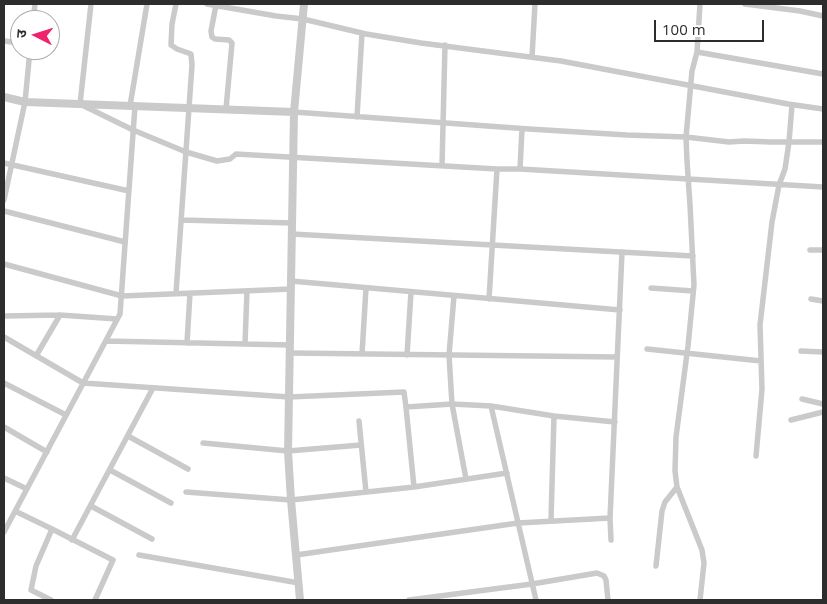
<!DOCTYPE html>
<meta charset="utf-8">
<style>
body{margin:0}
#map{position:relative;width:827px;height:604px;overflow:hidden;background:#fff;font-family:"Open Sans","Noto Sans Devanagari",sans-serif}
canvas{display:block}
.frame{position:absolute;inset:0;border:5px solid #2d2d2d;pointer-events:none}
.north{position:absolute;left:10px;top:10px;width:50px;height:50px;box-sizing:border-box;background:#fff;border:1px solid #ababab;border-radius:50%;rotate:275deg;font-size:14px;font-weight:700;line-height:20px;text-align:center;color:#2d2d2d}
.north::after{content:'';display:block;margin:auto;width:18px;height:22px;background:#f0246d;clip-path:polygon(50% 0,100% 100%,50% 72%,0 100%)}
.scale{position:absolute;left:654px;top:20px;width:110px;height:22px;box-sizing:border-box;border:2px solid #2d2d2d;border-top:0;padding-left:6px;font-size:15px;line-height:18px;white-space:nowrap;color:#2d2d2d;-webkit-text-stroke:4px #fff;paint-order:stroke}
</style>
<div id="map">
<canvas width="827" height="604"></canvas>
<div class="frame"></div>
<div class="north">उ</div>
<div class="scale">100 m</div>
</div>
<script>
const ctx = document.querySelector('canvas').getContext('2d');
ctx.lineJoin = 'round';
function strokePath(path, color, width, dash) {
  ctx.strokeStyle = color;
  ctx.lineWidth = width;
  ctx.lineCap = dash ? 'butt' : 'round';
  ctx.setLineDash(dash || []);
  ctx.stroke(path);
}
strokePath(new Path2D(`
 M91 4 80 104 133 130 186 152 217 161 230 159 236 154 497 169H520L823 187
 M207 4 276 16 303 19 366 34 421 43 561 61 788 104 823 109
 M700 4 697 52 692 71 686 137 687 161 690 205 694 285 688 346 676 437 675 471 677 487 702 550 704 563 700 600
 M745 4 800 11 823 16
 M216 5 211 31 212 37 215 39 229 40 232 43 226 109
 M33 20 35 4
 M4 41 20 43
 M697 52 823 74
 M532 57 535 4
 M130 106 147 4
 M294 112 529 129 627 135 686 137 729 142 744 141 771 142H823
 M357 117 362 33
 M4 163 129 191
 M442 166 445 45
 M520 169 522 129
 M4 200 25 102 30 50
 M4 211 125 242
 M181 220 292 223
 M292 234 693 256
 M810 250H823
 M4 264 122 296 291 289
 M291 281 620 310
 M651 288 693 291
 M176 293 192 65 191 54 177 49 171 45 172 24 176 4
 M454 296 449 355 452 404 466 479
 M489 299 497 169
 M811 299 823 301
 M4 316 60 315 117 319
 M4 337 83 383 289 397 404 392 406 407 452 404 491 406 554 416 615 422
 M106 341 290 345
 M187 343 190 293
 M245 344 247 291
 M647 349 761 361
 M801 351 823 352
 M290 353 617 357
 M362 354 366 288
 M407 355 411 292
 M36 356 60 315
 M4 383 66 415
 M802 399 823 404
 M491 406 536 600
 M406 407 414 487
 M791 420 823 412
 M359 421 366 492
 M4 427 47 452
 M128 436 188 469
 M203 443 288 451 361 445
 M756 456 762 389 760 325 772 222 779 185 785 169 789 142 792 105
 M110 470 171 503
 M4 478 27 489
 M186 492 291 500 414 487 507 473
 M91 506 152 539
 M15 511 52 529
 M551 520 554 416
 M4 532 120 314 135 106
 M72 540 153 388
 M611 540 610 518 622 252
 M139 555 299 583
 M296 555 518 523 610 518
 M656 566 662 511 665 502 677 487
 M51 600 31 590 36 566 52 529 113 560 95 600
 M409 600 532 584 597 573 604 576 606 580 608 600`), '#cacaca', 5.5);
strokePath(new Path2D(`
 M4 97 25 102 294 112
 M300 600 291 500 288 451 294 112 304 4`), '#cacaca', 8);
</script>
